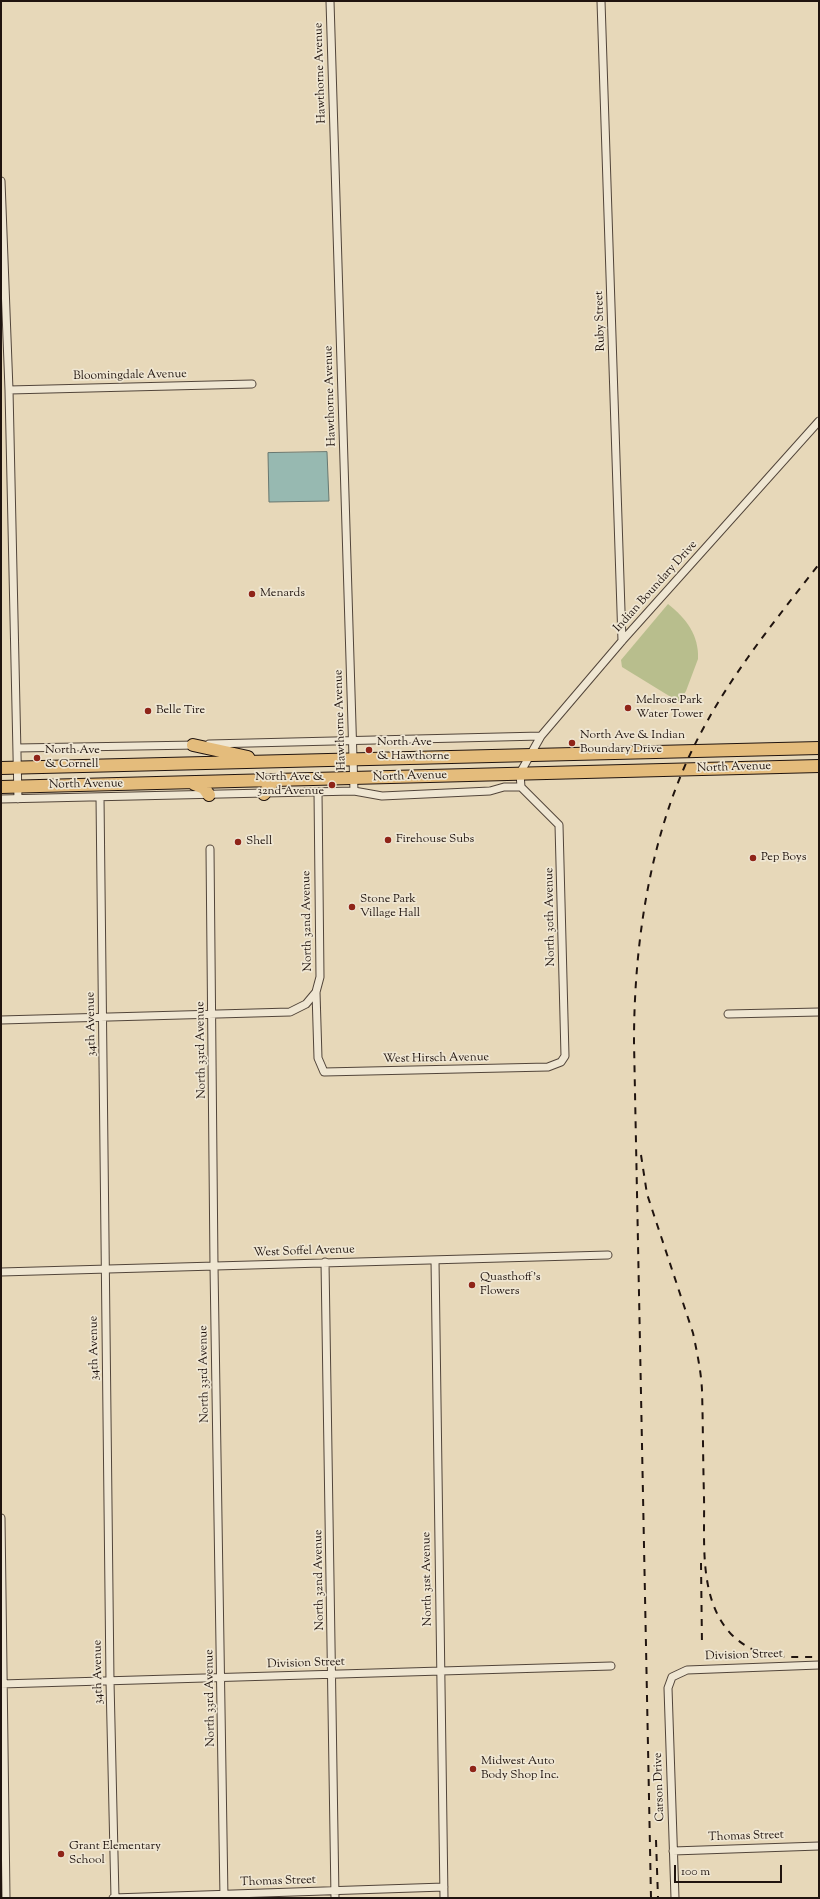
<!DOCTYPE html>
<style>
body{margin:0}
#map{position:relative;width:820px;height:1899px;overflow:hidden;background:#e7d8b9;font-family:"Sorts Mill Goudy",serif}
canvas{display:block}
.frame{position:absolute;inset:0;border:2px solid #20140f;pointer-events:none}
.scale{position:absolute;left:674px;top:1865px;width:108px;height:18px;box-sizing:border-box;border:2px solid #20140f;border-top:0;padding-left:5px;font-size:12px;line-height:14px;white-space:nowrap;color:#20140f;-webkit-text-stroke:3px #efe6d2;paint-order:stroke}
</style>
<div id="map">
<canvas width="820" height="1899"></canvas>
<div class="frame"></div>
<div class="scale">100 m</div>
</div>
<script>
const ctx = document.querySelector('canvas').getContext('2d');
ctx.lineJoin = 'round';
function paint(path, color) {
  ctx.fillStyle = color;
  ctx.fill(path, 'evenodd');
}
function strokePath(path, color, width, dash) {
  ctx.strokeStyle = color;
  ctx.lineWidth = width;
  ctx.lineCap = dash ? 'butt' : 'round';
  ctx.setLineDash(dash || []);
  ctx.stroke(path);
}
function drawText(font, color, halo, rows, align = 'center') {
  ctx.font = font + ' "Sorts Mill Goudy",serif';
  ctx.lineWidth = 3.5;
  ctx.setLineDash([]);
  ctx.textBaseline = 'middle';
  ctx.strokeStyle = halo;
  ctx.fillStyle = color;
  for (const [text, x, y, turn = 0] of rows) {
    ctx.save();
    ctx.translate(x, y);
    ctx.rotate((+turn || 0) * Math.PI / 180);
    ctx.textAlign = isNaN(turn) ? turn : align;
    if (halo) ctx.strokeText(text, 0, 0);
    ctx.fillText(text, 0, 0);
    ctx.restore();
  }
}
paint(new Path2D(`
 M668 604C686 618 699 635 698 659L686 691 679 702 622 667 621 660Z`), '#b8be8d');
const water = new Path2D(`
 M327 452 329 501 269 502 268 453Z`);
paint(water, '#97b9b1');
strokePath(water, '#677770', 1);
const street = new Path2D(`
 M330 1 354 791
 M601 1 622 641
 M1 181 9 390 18 799
 M9 390 252 384
 M209 744 541 736
 M17 748 197 745
 M318 792 320 977 316 992 318 1058 324 1072 548 1067 561 1062 565 1056 559 825 521 787 520 773 541 736 622 641 819 421
 M100 797 110 1681 115 1898
 M1 799 354 791 382 796 490 791 504 787H521
 M210 849 214 1266 224 1898
 M728 1014 819 1012
 M1 1020 290 1012 306 1004 316 992
 M435 1260 444 1898
 M325 1262 335 1898
 M1 1272 608 1255
 M1 1518 6 1898
 M1 1684 611 1666
 M673 1851 819 1846
 M113 1898 444 1887
 M675 1898 668 1688 672 1677 687 1670 819 1665`);
const primary = new Path2D(`
 M193 745 248 757
 M1 768 819 748
 M194 784 204 788 209 795
 M1 787 819 766
 M264 794 274 780`);
strokePath(street, '#52453a', 9);
strokePath(primary, '#20140f', 14);
strokePath(street, '#efe6d2', 7);
strokePath(primary, '#e4bc7c', 12);
strokePath(new Path2D(`
 M641 1155 647 1194 693 1333C697 1352 701 1371 702 1390 703 1425 703 1461 704 1497 705 1540 698 1599 731 1634 757 1660 786 1657 819 1657
 M701 1563 702 1645
 M656 1840 658 1898
 M651 1898 634 1042C634 936 652 821 704 727 736 668 778 617 819 564`), '#20140f', 2, [7, 7]);
for (const [x, y, r, color] of [
 [252,594,4,"#8f2418"],
 [628,708,4,"#8f2418"],
 [148,711,4,"#8f2418"],
 [572,743,4,"#8f2418"],
 [369,750,4,"#8f2418"],
 [37,758,4,"#8f2418"],
 [332,785,4,"#8f2418"],
 [388,840,4,"#8f2418"],
 [238,842,4,"#8f2418"],
 [753,858,4,"#8f2418"],
 [352,907,4,"#8f2418"],
 [472,1285,4,"#8f2418"],
 [473,1769,4,"#8f2418"],
 [61,1854,4,"#8f2418"]
]) {
  const dot = new Path2D();
  dot.arc(x, y, r, 0, 2 * Math.PI);
  ctx.fillStyle = color;
  ctx.fill(dot);
  strokePath(dot, '#efe6d2', 1.5);
}
drawText('12px', '#20140f', '#efe6d2', [
 ["Hawthorne Avenue",321,73,-92],
 ["Ruby Street",601,321,-92],
 ["Bloomingdale Avenue",130,376,-1],
 ["Hawthorne Avenue",331,396,-92],
 ["Indian Boundary Drive",656,587,-48],
 ["Hawthorne Avenue",341,720,-92],
 ["North Avenue",734,768,-2],
 ["North Avenue",410,777,-2],
 ["North Avenue",86,785,-1],
 ["North 30th Avenue",551,917,-91],
 ["North 32nd Avenue",308,921,-91],
 ["34th Avenue",92,1024,-91],
 ["North 33rd Avenue",202,1050,-91],
 ["West Hirsch Avenue",436,1059,-1],
 ["West Soffel Avenue",304,1252,-2],
 ["34th Avenue",95,1348,-91],
 ["North 33rd Avenue",205,1374,-91],
 ["North 31st Avenue",428,1579,-91],
 ["North 32nd Avenue",320,1580,-91],
 ["Division Street",744,1656,-2],
 ["Division Street",306,1664,-2],
 ["34th Avenue",99,1672,-91],
 ["North 33rd Avenue",211,1698,-91],
 ["Carson Drive",660,1787,-92],
 ["Thomas Street",746,1837,-2],
 ["Thomas Street",278,1882,-2]
]);
drawText('12px', '#20140f', '#efe6d2', [
 ["Menards",260,594],
 ["Melrose Park",636,701],
 ["Water Tower",636,715],
 ["Belle Tire",156,711],
 ["North Ave & Indian",580,736],
 ["Boundary Drive",580,750],
 ["North Ave",377,743],
 ["& Hawthorne",377,757],
 ["North Ave",45,751],
 ["& Cornell",45,765],
 ["North Ave &",324,778,"right"],
 ["32nd Avenue",324,792,"right"],
 ["Firehouse Subs",396,840],
 ["Shell",246,842],
 ["Pep Boys",761,858],
 ["Stone Park",360,900],
 ["Village Hall",360,914],
 ["Quasthoff's",480,1278],
 ["Flowers",480,1292],
 ["Midwest Auto",481,1762],
 ["Body Shop Inc.",481,1776],
 ["Grant Elementary",69,1847],
 ["School",69,1861]
], 'left');
</script>
